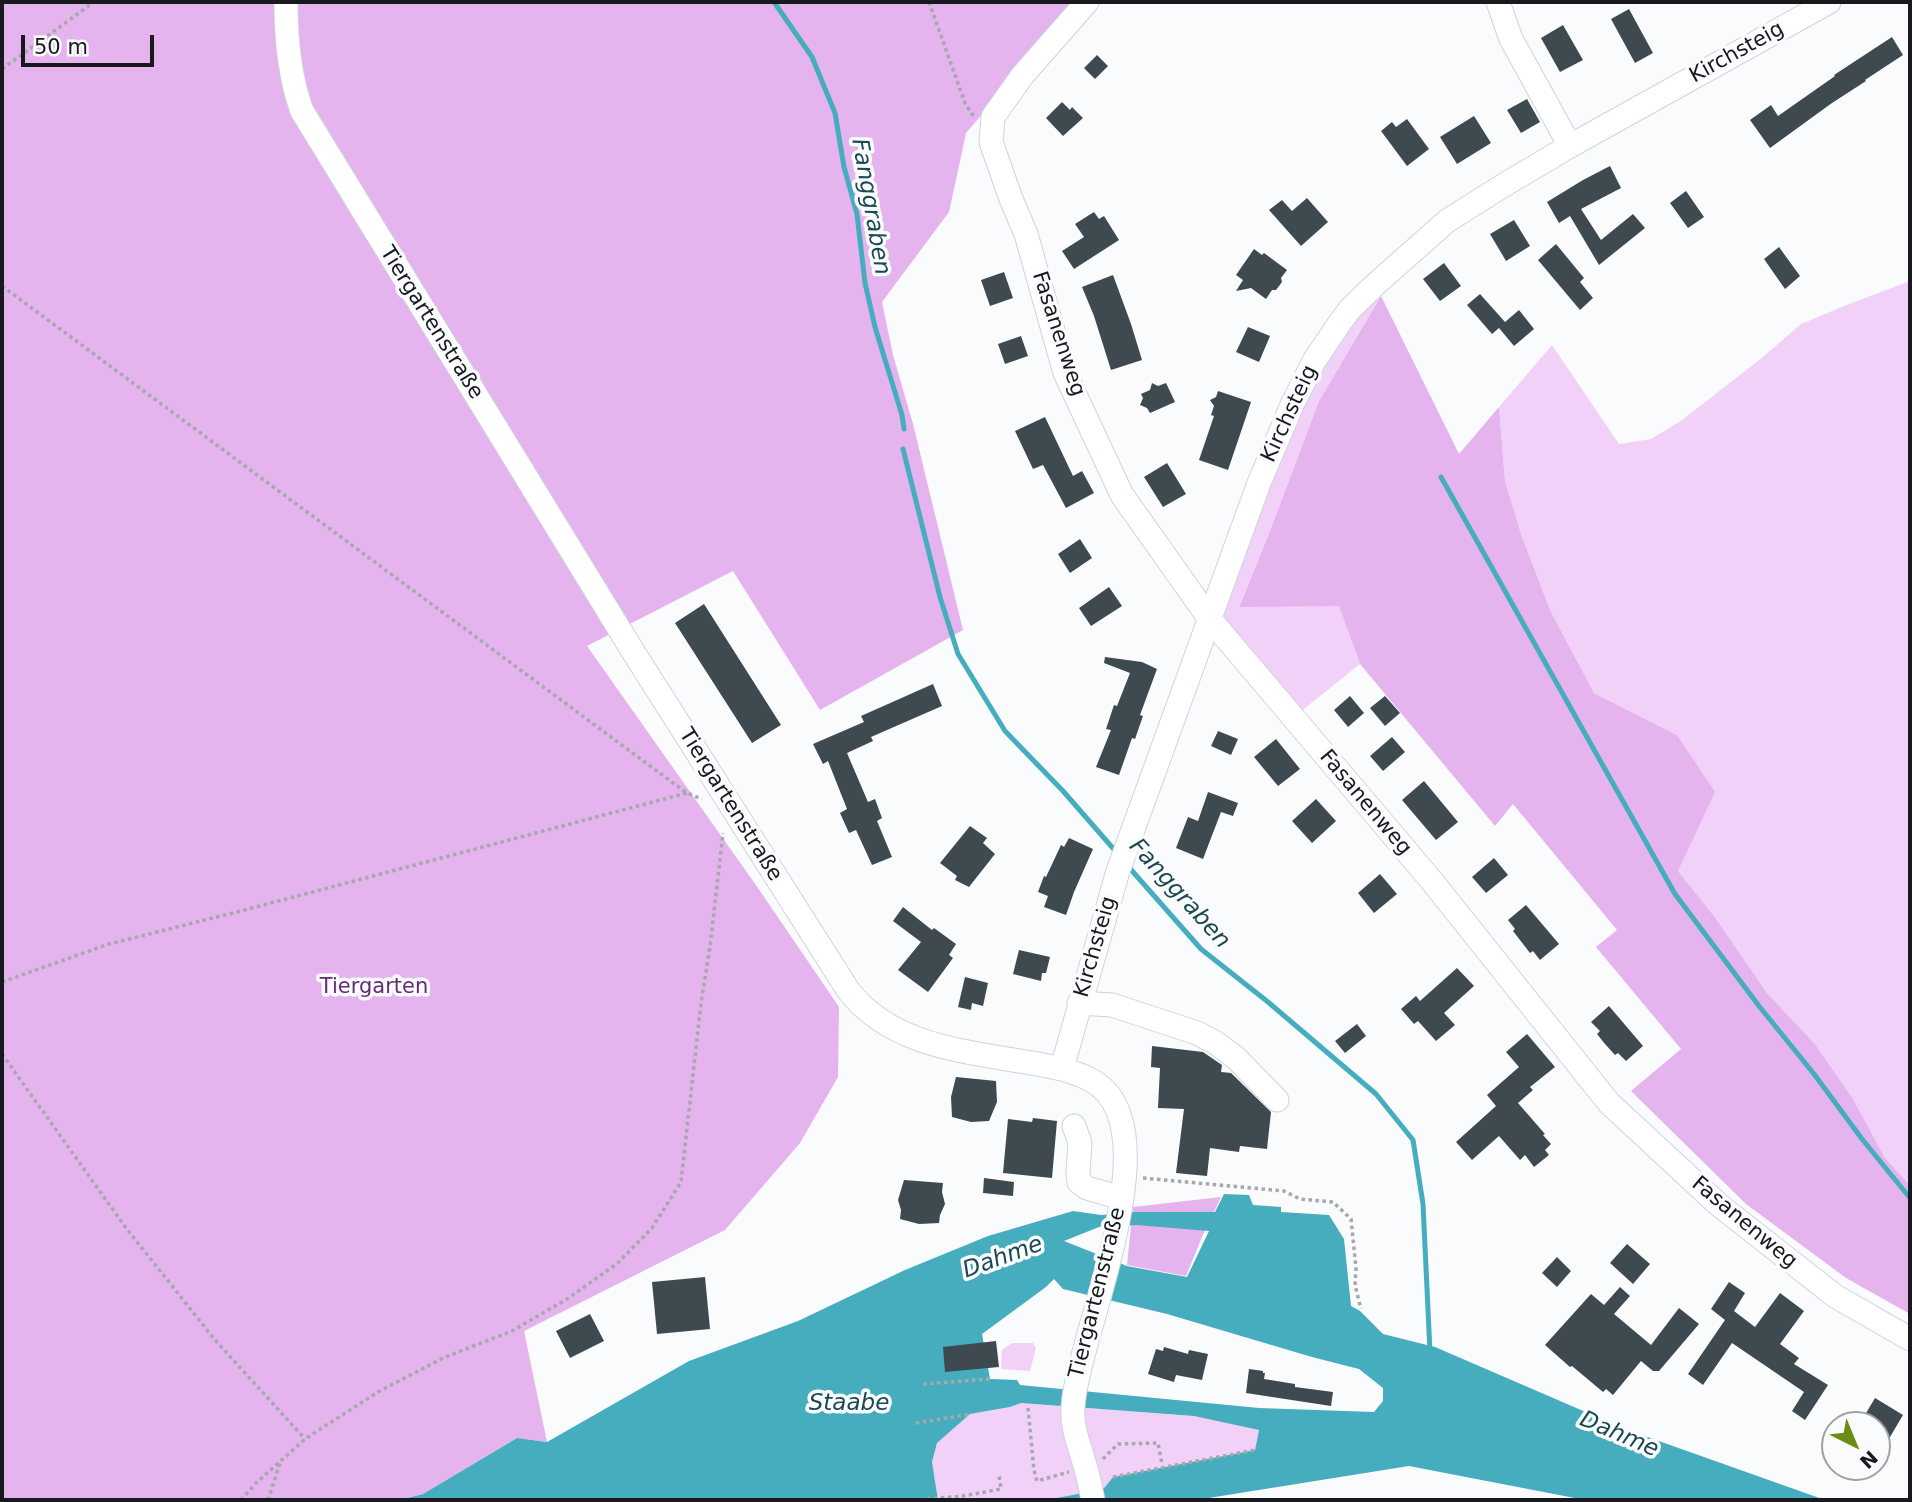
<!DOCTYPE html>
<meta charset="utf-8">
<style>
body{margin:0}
#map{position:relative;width:1912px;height:1502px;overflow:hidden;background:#f9fbfd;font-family:"DejaVu Sans",sans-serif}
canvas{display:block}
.frame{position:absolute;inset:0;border:4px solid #17191e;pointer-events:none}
.north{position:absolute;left:1821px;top:1411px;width:70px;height:70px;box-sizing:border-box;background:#f9fbfd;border:2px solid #9fa1a4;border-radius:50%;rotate:137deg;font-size:19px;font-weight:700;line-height:28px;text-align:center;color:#17191e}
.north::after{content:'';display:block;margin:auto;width:24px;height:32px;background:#6b8d12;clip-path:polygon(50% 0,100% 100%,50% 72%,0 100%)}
.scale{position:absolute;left:21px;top:35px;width:133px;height:32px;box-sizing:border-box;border:4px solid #17191e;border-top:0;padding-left:9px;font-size:21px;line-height:24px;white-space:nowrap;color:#17191e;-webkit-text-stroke:5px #f9fbfd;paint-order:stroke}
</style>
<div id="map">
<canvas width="1912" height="1502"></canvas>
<div class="frame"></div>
<div class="north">N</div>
<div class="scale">50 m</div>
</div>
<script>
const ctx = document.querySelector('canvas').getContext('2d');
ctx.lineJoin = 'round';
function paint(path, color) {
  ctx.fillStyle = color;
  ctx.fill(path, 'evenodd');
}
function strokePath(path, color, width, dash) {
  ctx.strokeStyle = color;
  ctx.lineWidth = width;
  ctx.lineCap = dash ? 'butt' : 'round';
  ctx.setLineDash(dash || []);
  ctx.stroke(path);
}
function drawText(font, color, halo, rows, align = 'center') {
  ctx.font = font + ' "DejaVu Sans",sans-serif';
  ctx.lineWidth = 7;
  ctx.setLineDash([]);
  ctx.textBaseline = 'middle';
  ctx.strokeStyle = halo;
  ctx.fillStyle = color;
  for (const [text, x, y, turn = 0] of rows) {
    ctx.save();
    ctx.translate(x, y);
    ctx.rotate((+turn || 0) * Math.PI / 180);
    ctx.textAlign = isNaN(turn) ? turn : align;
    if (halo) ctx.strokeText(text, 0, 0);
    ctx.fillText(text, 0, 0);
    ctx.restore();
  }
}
paint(new Path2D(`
 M1910 281V1185L1885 1158 1853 1099 1815 1044 1767 993 1714 916 1678 871 1714 792 1677 735 1594 693 1550 610 1521 534 1505 481 1499 407 1552 345 1619 444 1651 439 1682 420 1758 361 1801 324 1849 304Z
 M1378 288 1381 296 1319 401 1268 536 1239 606 1339 605 1360 664 1299 713 1223 620 1226 599 1308 388Z
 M1012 1343H1033L1036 1348 1030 1371 1001 1369 1002 1350Z
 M1021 1403 1194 1416 1259 1429 1255 1450 1113 1477 1105 1487 1100 1490 1045 1500H938L932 1462 937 1443 970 1414 1010 1407Z`), '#f2d1f8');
paint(new Path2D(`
 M2 2H1079L966 133 949 212 882 302 893 355 913 424 963 630 820 710 733 571 587 646 758 888 839 1007 838 1077 800 1143 725 1230 524 1331 547 1442 517 1438 423 1494 399 1500H2Z
 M1381 296 1459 454 1499 407 1505 481 1521 534 1550 610 1594 693 1677 735 1715 792 1678 871 1714 916 1767 993 1815 1044 1853 1099 1885 1158 1910 1185V1314L1846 1278 1746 1204 1631 1091 1681 1049 1596 947 1617 930 1513 804 1495 826 1360 664 1339 606 1239 607 1268 536 1319 401Z
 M1221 1197 1202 1237 1186 1276 1127 1265 1133 1207Z`), '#e5b3ee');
paint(new Path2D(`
 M1224 1194 1249 1195 1253 1205 1281 1207V1212L1329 1215 1344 1239 1351 1306 1360 1311 1383 1334 1435 1347 1625 1429 1825 1500H1585L1409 1466 1196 1500H1045L1100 1490 1105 1487 1113 1477 1255 1450 1259 1430 1194 1416 1021 1403 1010 1407 970 1414 937 1443 932 1462 938 1500H399L423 1494 517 1438 547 1442 689 1361 798 1321 905 1270 988 1236 1073 1211 1101 1215 1136 1212H1215ZM1136 1225 1209 1231 1187 1277 1127 1266 1064 1241 1099 1227ZM1054 1279 1063 1289 1167 1314 1312 1357 1359 1369 1383 1388V1401L1374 1412 1259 1408 1020 1385 1017 1380 990 1379 982 1334 1046 1287Z`), '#45adbd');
strokePath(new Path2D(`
 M774 2 812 57 835 113 844 167 857 214 865 283 875 327 902 415 904 429
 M903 449 940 597 958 654 1005 731 1063 791 1118 854
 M1441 477 1675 894 1759 1006 1814 1074 1862 1139 1910 1198
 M1126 864 1201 949 1268 1002 1376 1094 1413 1140 1423 1204 1430 1352`), '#45adbd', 5);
paint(new Path2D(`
 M1629 9 1653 53 1635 63 1611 19Z
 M1563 25 1583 60 1560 72 1541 38Z
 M1892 37 1903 55 1865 80 1866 81 1832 103 1770 148 1750 120 1771 105 1778 116 1835 76 1834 75Z
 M1097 55 1108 66 1095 79 1084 68Z
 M1527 99 1540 122 1521 133 1507 110Z
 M1062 102 1070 110 1072 107 1083 118 1063 136 1046 118Z
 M1474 116 1491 143 1457 164 1440 137Z
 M1407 119 1429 149 1407 166 1381 131 1392 122 1396 127Z
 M1610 166 1621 188 1581 209 1601 240 1633 214 1645 228 1599 265 1570 216 1559 223 1547 202 1583 180Z
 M1686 191 1704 217 1688 228 1670 203Z
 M1307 198 1328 222 1301 246 1269 210 1282 200 1292 211Z
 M1094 212 1099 219 1104 216 1119 240 1074 269 1062 251 1084 237 1075 224Z
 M1514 220 1530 246 1506 261 1490 234Z
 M1556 244 1584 278 1580 282 1593 298 1580 310 1538 260Z
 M1779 247 1800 276 1785 289 1764 259Z
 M1254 249 1262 255 1264 253 1287 270 1281 278 1282 282 1276 290H1272L1266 299 1251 288 1236 291 1243 280 1236 275Z
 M1444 263 1461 286 1440 301 1423 279Z
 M1004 272 1013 298 990 306 981 280Z
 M1113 275 1131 324 1142 360 1111 370 1094 316 1082 287Z
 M1480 294 1505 322 1519 310 1534 329 1514 346 1499 328 1492 334 1467 305Z
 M1248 327 1270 336 1259 362 1236 352Z
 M1021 336 1028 356 1005 364 998 344Z
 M1152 383 1158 386 1166 383 1175 402 1150 413 1147 408 1140 405 1143 398 1141 394 1150 390Z
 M1218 391 1251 402 1228 470 1199 460 1214 416 1211 415 1214 406 1210 400 1216 397Z
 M1045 417 1073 476 1082 471 1094 493 1066 508 1043 465 1033 469 1015 431Z
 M1167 463 1186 494 1163 507 1144 477Z
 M1080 539 1092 558 1070 573 1058 554Z
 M1109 587 1122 606 1091 626 1079 608Z
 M704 604 781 725 752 743 675 623Z
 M1105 657 1142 662 1157 669 1140 715 1143 716 1135 739 1132 738 1119 775 1096 767 1111 730 1106 729 1114 705 1117 706 1130 673 1104 663Z
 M933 684 942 706 871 737 873 741 847 753 868 802 875 799 882 818 877 821 892 857 872 865 856 830 849 833 840 813 847 809 828 761 823 764 813 744 864 722 861 716Z
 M1350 696 1364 713 1348 727 1334 710Z
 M1385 696 1400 713 1385 726 1370 708Z
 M1218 731 1238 739 1231 755 1211 746Z
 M1392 737 1405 752 1383 771 1370 756Z
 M1276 739 1300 769 1278 786 1254 757Z
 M1424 781 1458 822 1436 840 1402 800Z
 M1208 792 1238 803 1233 816 1221 812 1203 859 1176 848 1188 817 1198 821Z
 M1316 799 1336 821 1312 843 1292 821Z
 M970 826 987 838 983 843 995 854 969 887 955 880 957 876 940 863Z
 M1069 838 1093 849 1074 892 1066 915 1044 907 1048 896 1038 892 1044 876 1046 877 1061 845 1064 847Z
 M1494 858 1508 875 1486 893 1472 877Z
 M1380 874 1397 894 1374 913 1358 893Z
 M1526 905 1559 944 1540 960 1533 951 1530 953 1513 931 1515 929 1508 920Z
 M903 907 932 930 934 928 956 944 949 955 953 958 928 992 898 970 921 942 893 921Z
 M1019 950 1050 957 1046 973H1042L1041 981 1013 974Z
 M1457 968 1474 986 1444 1013 1455 1025 1436 1041 1418 1021 1414 1024 1401 1009 1416 996 1420 1001Z
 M965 977 988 983 983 1006 972 1003 971 1010 958 1007Z
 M1609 1006 1643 1046 1626 1061 1618 1053 1615 1055 1605 1044 1597 1034 1600 1031 1591 1022Z
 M1357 1024 1366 1036 1345 1053 1335 1041Z
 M1527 1034 1555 1067 1530 1087 1533 1090 1518 1103 1545 1134 1543 1135 1551 1144 1545 1150 1549 1155 1534 1167 1525 1155 1520 1160 1499 1136 1472 1160 1456 1142 1496 1106 1487 1095 1519 1067 1506 1052Z
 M1152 1046 1203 1052 1222 1065 1221 1072 1231 1073 1271 1112 1267 1149 1240 1146 1239 1152 1210 1148 1207 1176 1176 1173 1184 1109 1158 1108 1160 1068 1151 1067Z
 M956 1077 996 1081 997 1102 989 1121 971 1122 952 1117 951 1097Z
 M1033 1118 1057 1121 1052 1178 1003 1173 1008 1119 1032 1122Z
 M984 1178 1014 1182 1013 1196 983 1193Z
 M904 1180 943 1183 942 1192 945 1204 940 1215 939 1223 919 1224 900 1219 901 1210 898 1200Z
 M1627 1244 1650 1264 1633 1284 1610 1263Z
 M1557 1257 1571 1271 1557 1287 1542 1273Z
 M705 1277 710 1329 657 1334 652 1282Z
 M1729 1282 1745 1293 1734 1311 1755 1327 1780 1293 1804 1311 1780 1344 1799 1358 1794 1364 1828 1385 1805 1420 1792 1411 1804 1392 1732 1343 1703 1385 1688 1374 1725 1320 1711 1309Z
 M1620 1287 1630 1296 1614 1314 1651 1345 1679 1308 1699 1324 1659 1371H1653L1641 1361 1613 1395 1606 1389 1603 1392 1572 1366 1570 1367 1545 1345 1591 1294 1604 1305Z
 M590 1314 604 1341 570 1358 556 1331Z
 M996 1341 999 1367 945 1372 943 1347Z
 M1164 1347 1188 1354 1189 1350 1208 1354 1202 1380 1176 1375 1174 1382 1148 1374 1156 1349 1163 1351Z
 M1249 1369 1263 1371V1373H1265L1264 1379 1295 1384V1387L1333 1392 1331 1406 1246 1393Z
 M1875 1398 1903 1415 1877 1459V1425H1859Z`), '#3f4950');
const minor = new Path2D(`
 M286 2C286 38 289 76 302 111L634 653 848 990C890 1045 962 1051 1025 1062 1049 1066 1070 1069 1091 1080 1176 1126 1077 1335 1073 1407 1071 1428 1081 1449 1086 1469 1089 1479 1091 1490 1093 1500
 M1087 2 1022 76 993 117 991 142 1011 199 1026 234 1065 373 1122 495 1209 618 1431 880 1609 1103 1719 1205 1835 1296 1910 1339
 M1498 2 1511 39 1570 146
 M1079 1003 1112 1005 1197 1033 1216 1043 1236 1058 1277 1100
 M1062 1068 1118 871 1259 483 1292 405 1314 361 1341 321 1351 308 1377 283 1447 221 1504 185 1570 146 1829 2
 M1074 1126 1080 1143 1078 1173 1079 1182 1087 1188 1121 1198`);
strokePath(minor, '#cdd3df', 25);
strokePath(new Path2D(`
 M929 2 965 103 974 117
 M2 69 94 2
 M2 286 669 780 687 793 702 799
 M2 982 109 944 237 912 687 793
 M2 1054 126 1228 215 1340 305 1439
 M1143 1178 1284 1191 1300 1199 1333 1202 1351 1219 1356 1268 1355 1285 1361 1309
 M923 1384 990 1379
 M1028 1408 1034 1470 1037 1481 1069 1472
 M916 1423 970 1414
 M1103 1459 1118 1444 1158 1443 1162 1464
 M1113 1477 1255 1450
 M241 1500 255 1484 305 1439 378 1392 443 1358 512 1331 567 1299 618 1263 652 1228 681 1182 701 1003 710 947 723 833
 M268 1500 280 1463
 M913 1500 963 1496 1001 1489 999 1475`), '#a6a8ab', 3.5, [3.5, 3.5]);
strokePath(minor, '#fff', 23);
drawText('21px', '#17191e', '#f9fbfd', [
 ["Kirchsteig",1737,53,-29],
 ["Tiergartenstraße",431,323,58],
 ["Fasanenweg",1058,334,72],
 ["Kirchsteig",1290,414,-65],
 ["Fasanenweg",1365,803,50],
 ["Tiergartenstraße",730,805,58],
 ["Kirchsteig",1096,947,-74],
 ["Fasanenweg",1744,1223,40],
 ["Tiergartenstraße",1098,1293,-76]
]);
drawText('21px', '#662b71', '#f9fbfd', [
 ["Tiergarten",374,988]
]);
drawText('italic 23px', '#1b4950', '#f9fbfd', [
 ["Fanggraben",870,207,80],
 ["Fanggraben",1179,894,48],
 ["Dahme",1003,1258,-20],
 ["Staabe",849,1404],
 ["Dahme",1619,1435,23]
]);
</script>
